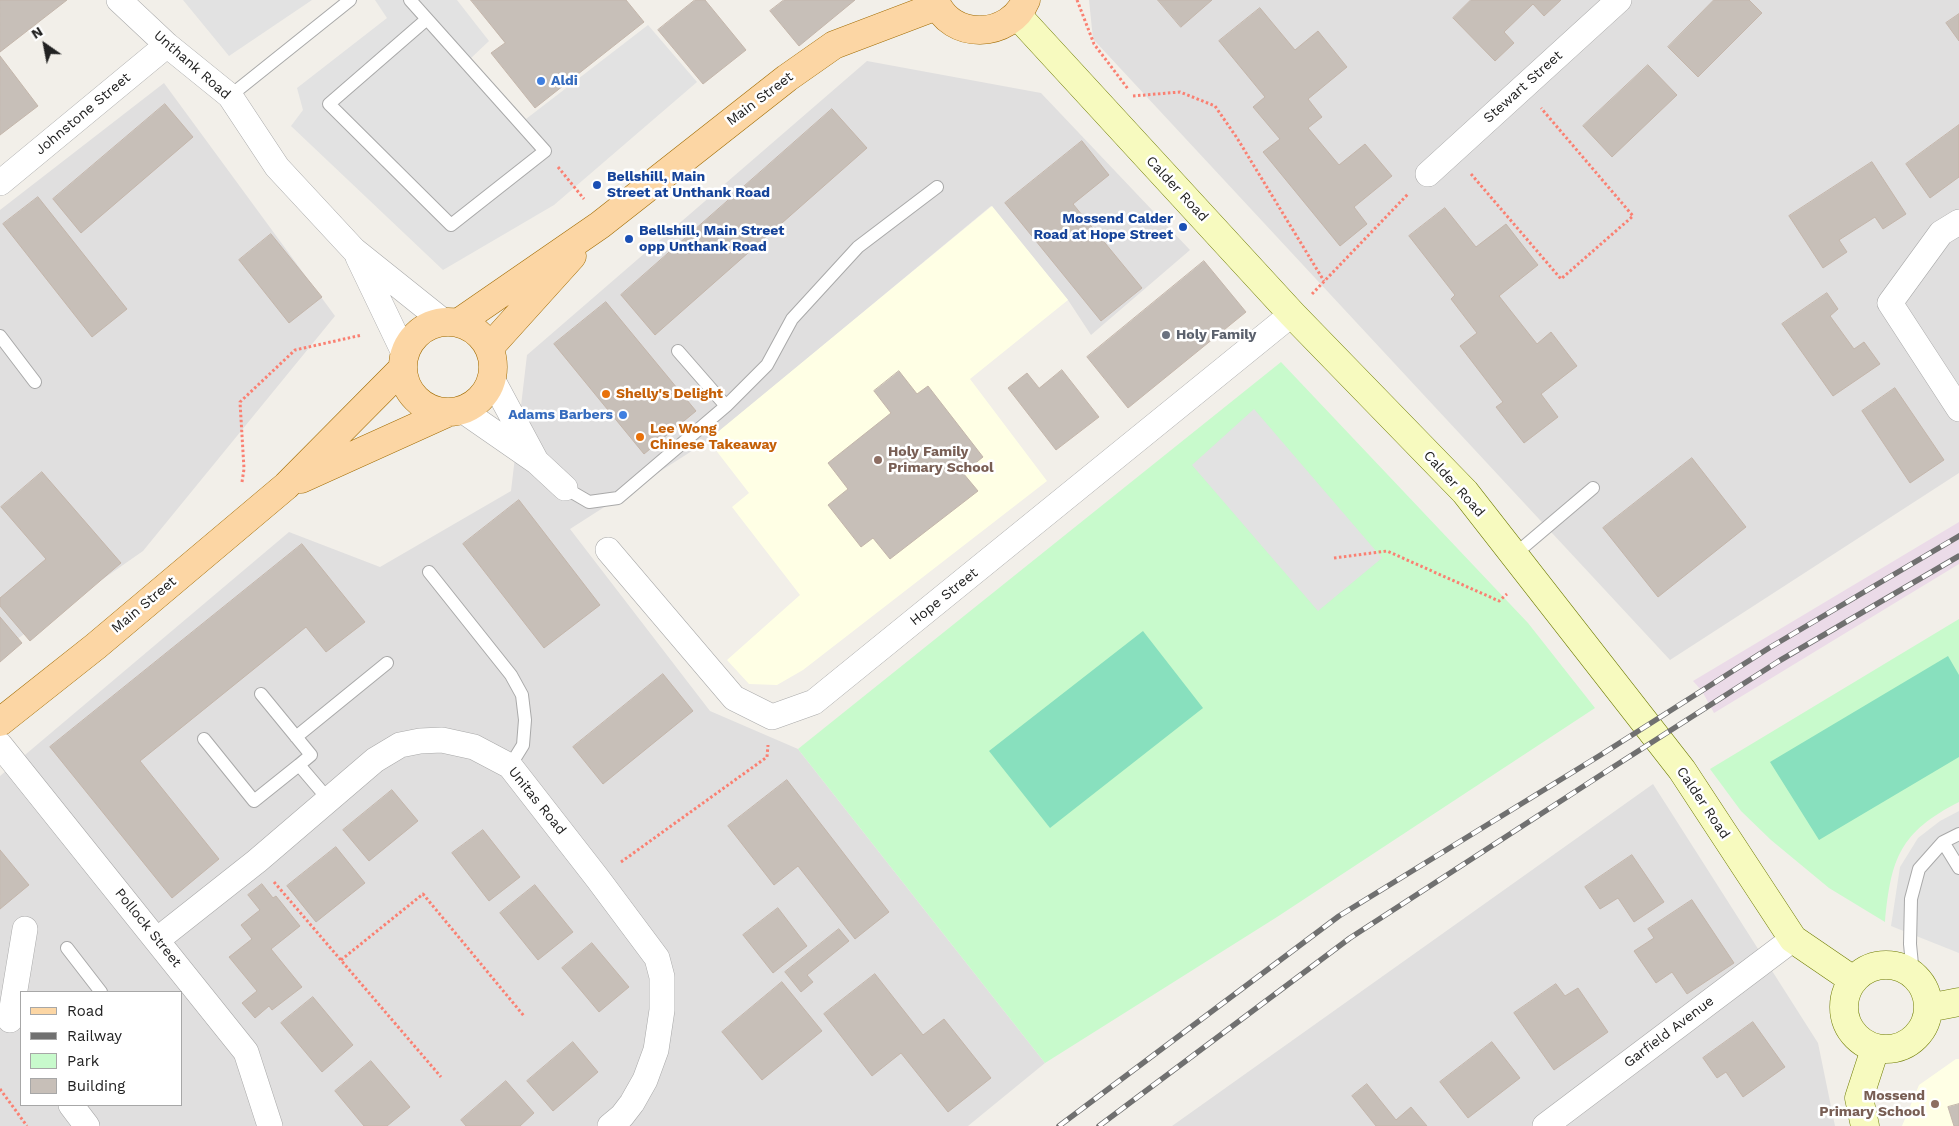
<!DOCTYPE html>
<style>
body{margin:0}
#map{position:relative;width:1959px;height:1126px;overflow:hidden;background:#f2efe9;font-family:"Work Sans",sans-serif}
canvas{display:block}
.legend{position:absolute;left:20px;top:991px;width:162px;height:115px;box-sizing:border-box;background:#fff;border:1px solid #a7a7a7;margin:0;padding:6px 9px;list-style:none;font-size:15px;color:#222}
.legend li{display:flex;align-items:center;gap:10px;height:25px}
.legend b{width:25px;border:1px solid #a7a7a7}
.north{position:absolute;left:20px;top:20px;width:50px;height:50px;-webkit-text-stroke:4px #fff;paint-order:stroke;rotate:327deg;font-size:14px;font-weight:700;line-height:20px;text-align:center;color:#222}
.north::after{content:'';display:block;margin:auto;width:18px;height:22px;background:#222;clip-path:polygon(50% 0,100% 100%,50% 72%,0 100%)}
</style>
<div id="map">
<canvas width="1959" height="1126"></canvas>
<ul class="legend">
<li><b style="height:6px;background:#fcd6a4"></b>Road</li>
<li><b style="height:6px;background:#707070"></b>Railway</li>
<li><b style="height:14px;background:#c8facc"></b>Park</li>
<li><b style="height:14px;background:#c7bfb8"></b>Building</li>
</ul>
<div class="north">N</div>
</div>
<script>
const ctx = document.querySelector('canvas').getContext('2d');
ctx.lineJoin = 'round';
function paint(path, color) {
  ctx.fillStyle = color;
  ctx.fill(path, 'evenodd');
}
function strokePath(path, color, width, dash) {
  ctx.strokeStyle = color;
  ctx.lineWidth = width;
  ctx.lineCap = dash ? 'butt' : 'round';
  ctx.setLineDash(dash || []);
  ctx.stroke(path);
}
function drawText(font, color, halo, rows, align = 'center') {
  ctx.font = font + ' "Work Sans",sans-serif';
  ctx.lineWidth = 5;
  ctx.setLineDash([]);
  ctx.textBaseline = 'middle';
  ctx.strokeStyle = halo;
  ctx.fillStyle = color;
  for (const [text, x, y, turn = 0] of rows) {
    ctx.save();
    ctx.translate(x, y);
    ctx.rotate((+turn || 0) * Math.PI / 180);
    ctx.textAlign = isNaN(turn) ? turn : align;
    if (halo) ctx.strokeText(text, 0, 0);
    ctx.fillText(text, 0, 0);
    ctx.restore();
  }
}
paint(new Path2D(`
 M1089 0H1959V473L1670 660 1093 39Z
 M867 61 1041 93 1190 250 1091 335 1068 300 991 206 709 440 570 529 710 711 798 749 1045 1063 968 1126H0V776L289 532 380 567 511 491 527 355ZM21 992H181V1105H21Z
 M164 83 335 316 143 551 0 651V210Z
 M1653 784 1818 1043 1835 1126H1172Z`), '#e0dfdf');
paint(new Path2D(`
 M1959 522V564L1714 713 1702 691 1693 681Z`), '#ebdbe8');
paint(new Path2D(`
 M992 206 1068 300 970 379 1047 481 803 670 777 685 749 684 727 660 800 595 732 507 749 493 708 440Z
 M1956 1059H1959V1126H1902L1919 1085Z`), '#ffffe5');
paint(new Path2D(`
 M1281 362 1528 623 1595 708 1277 917 1045 1063 798 749Z
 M1959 619V802C1900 832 1891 858 1885 922L1829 888 1771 840 1741 811 1710 769Z`), '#c8facc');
paint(new Path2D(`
 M1143 631 1203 708 1050 828 989 751Z
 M1948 656 1959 675V757L1819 840 1770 762Z`), '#88e0be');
paint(new Path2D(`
 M183 0H312L229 56Z
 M375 0H457L489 41 470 59 526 119 648 25 697 82 554 205 443 270 291 126 303 110 297 88 387 18Z
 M1254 409 1382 558 1318 611 1192 465Z
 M1959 811V953L1891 926 1900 867 1918 838 1940 821Z`), '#e2e2e2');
const building = new Path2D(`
 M0 0H67L0 52Z
 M471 0H626L644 22 535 108 491 53 505 43Z
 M695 0H705L746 50 703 84 658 30Z
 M784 0H855L799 46 770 11Z
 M1158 0H1212L1181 27Z
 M1471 0H1561L1544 16 1533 4 1504 32 1514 43 1495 61 1453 18Z
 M1714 0H1749L1762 13 1698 77 1668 47Z
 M1260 8 1295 50 1318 31 1347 67 1308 99 1322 117 1308 128 1339 165 1365 144 1392 176 1354 207 1367 224 1340 246 1263 152 1280 139 1253 107 1265 97 1219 41Z
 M1959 14V41L1946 23Z
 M0 56 38 106 0 135Z
 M1648 65 1677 95 1612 157 1583 126Z
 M165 104 193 137 81 233 53 199Z
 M832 109 867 148 655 335 621 295Z
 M1959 125V177L1930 198 1906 164Z
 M1082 141 1109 175 1073 204 1142 288 1101 321 1005 203Z
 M1872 162 1906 214 1883 229 1875 217 1839 240 1847 252 1823 268 1789 216Z
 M38 197 127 309 92 337 3 224Z
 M1445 208 1476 247 1506 224 1538 265 1499 296 1537 344 1551 332 1577 366 1541 394 1558 417 1524 443 1496 407 1503 402 1460 346 1477 333 1451 299 1455 295 1409 236Z
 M271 234 322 297 289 323 239 260Z
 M1204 261 1246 312 1128 408 1087 357Z
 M1827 293 1838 309 1830 316 1854 349 1864 342 1880 364 1833 396 1782 324Z
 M606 302 696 411 644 454 554 344Z
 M1062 370 1099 417 1056 450 1008 388 1027 373 1039 388Z
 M899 371 917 394 928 386 983 457 963 473 978 491 890 559 873 538 861 547 828 505 848 489 828 463 891 413 874 391Z
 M1895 388 1944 460 1910 483 1862 411Z
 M1692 458 1746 527 1658 597 1603 528Z
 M42 472 121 563 30 641 0 606V598L46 559 1 507Z
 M519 500 600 605 544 648 463 544Z
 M302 544 365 622 326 652 306 627 140 761 219 859 172 898 50 747Z
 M0 617 22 643 0 662Z
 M663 674 693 711 603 784 573 747Z
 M787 780 889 912 855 939 798 866 774 885 728 826Z
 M392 790 418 821 369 861 343 830Z
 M483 830 520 877 489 901 452 853Z
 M336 847 365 883 316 922 287 886Z
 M0 850 29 885 0 909Z
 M1632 855 1664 902 1634 922 1618 898 1600 909 1585 887Z
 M262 884 273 898 276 896 300 926 271 949 302 987 272 1010 269 1006 255 1018 242 1003 257 991 229 957 252 939 241 925 260 910 248 895Z
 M535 885 573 932 538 960 500 913Z
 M1692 900 1734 963 1687 994 1672 972 1656 983 1634 951 1654 938 1648 929Z
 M778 908 807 946 773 973 743 935Z
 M839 929 849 941 807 975 813 982 801 992 785 972Z
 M592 943 629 987 599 1012 562 968Z
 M875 974 923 1035 944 1019 991 1078 948 1112 901 1053 872 1076 824 1014Z
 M782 982 822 1031 762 1080 722 1032Z
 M1556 984 1565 996 1578 988 1608 1032 1554 1070 1514 1013Z
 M313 997 353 1045 322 1072 281 1023Z
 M1753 1022 1785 1067 1743 1097 1726 1072 1717 1078 1703 1058Z
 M573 1042 598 1072 553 1111 527 1081Z
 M1492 1042 1520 1078 1468 1118 1440 1082Z
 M371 1061 410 1107 387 1126H364L335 1091Z
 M506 1081 534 1113 520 1126H466L461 1120Z
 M1367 1084 1396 1120 1411 1107 1427 1126H1376L1352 1096Z
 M1959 1104V1126H1954L1948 1107Z`);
paint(building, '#c7bfb8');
strokePath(building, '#c4b6ab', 1);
const lane = new Path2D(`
 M410 0 427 19 545 151 451 225 329 104 427 19
 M230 96 350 0
 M0 336 35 382
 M678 351 726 406
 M565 488 589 502 618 498 726 406 767 365 792 319 858 247 937 187
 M1514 555 1593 488
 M429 572 511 675 522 695 525 720 523 745 510 766
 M261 694 311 755 299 765
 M296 737 387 663
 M204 739 254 801 299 765 328 799
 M1943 842 1959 868
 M67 948 101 992
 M1913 975 1910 944 1911 899 1919 869 1943 842 1959 834`);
const street = new Path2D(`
 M119 0 167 45 230 96 277 167 354 250 444 322
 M1428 174 1619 0
 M0 183 167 45
 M1959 222 1941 233 1890 303 1959 409
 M358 257 405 355
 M492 379 535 459
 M462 410 537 462 565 488
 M608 550 734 698 772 717 814 702 1292 314
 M0 745 246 1052 270 1126
 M157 940 257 861 375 760 400 745 420 741 442 740 474 747 510 766 598 879 657 958 662 977V1010L656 1050 645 1080 632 1103 622 1116 610 1126
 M10 1020 25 929
 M71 1105 87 1126
 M1545 1126 1793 939`);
const secondary = new Path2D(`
 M1017 15 1292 314 1465 492 1682 770 1793 939 1853 980
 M1844 1007a42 42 0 1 1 84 0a42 42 0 1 1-84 0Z
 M1928 1008 1959 1002
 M1865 1126 1859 1098 1875 1049`);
const primary = new Path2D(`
 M935 0C950 41 1010 39 1026 0
 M403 367a45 45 0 1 1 90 0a45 45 0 1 1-90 0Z
 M458 323 600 225 787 78 834 45 937 6
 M489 348 572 256
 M301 479 447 413
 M0 722 96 646 286 486 403 368`);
strokePath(lane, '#a9a9a9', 14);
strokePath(street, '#a9a9a9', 26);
strokePath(secondary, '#707d05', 29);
strokePath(primary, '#a06b00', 29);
strokePath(new Path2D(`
 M1077 0 1094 44 1128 89
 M1133 96 1180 92 1215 106 1237 138 1324 281
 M558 167 584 199
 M1471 174 1561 279 1633 216 1541 108
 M1312 294 1408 194
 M242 482 244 469 240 402 295 350 362 335
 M1334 558 1387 551 1499 601 1507 594
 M621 862 767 757 768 745
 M274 882 441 1077
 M341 960 423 894 524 1016
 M0 1089 27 1126`), '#fa8072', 3, [2.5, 2.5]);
strokePath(lane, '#fff', 12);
strokePath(street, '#fff', 25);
strokePath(secondary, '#f7fabf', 28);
strokePath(primary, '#fcd6a4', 28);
const rail = new Path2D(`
 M1059 1126 1339 916 1599 756 1769 648 1959 536
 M1099 1126 1350 938 1607 771 1779 661 1959 556`);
strokePath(rail, '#707070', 5.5);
strokePath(rail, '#fff', 4, [11]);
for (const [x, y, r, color] of [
 [541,81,5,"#3f7fe0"],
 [597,185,5,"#1a4fb4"],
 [1183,227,5,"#1a4fb4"],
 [629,239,5,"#1a4fb4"],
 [1166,335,5,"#6b7280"],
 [606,394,5,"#e8710a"],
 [623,415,5,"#3f7fe0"],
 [640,437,5,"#e8710a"],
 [878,460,5,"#8d6e63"],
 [1935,1104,5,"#8d6e63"]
]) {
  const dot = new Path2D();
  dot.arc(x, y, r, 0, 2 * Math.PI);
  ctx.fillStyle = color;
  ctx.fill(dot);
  strokePath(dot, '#fff', 2);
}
drawText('14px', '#222', '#fff', [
 ["Unthank Road",192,65,41],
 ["Stewart Street",1523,87,-42],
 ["Main Street",760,99,-37],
 ["Johnstone Street",83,114,-40],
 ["Calder Road",1177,189,47],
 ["Calder Road",1454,484,48],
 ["Hope Street",944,597,-39],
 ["Main Street",144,605,-40],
 ["Unitas Road",537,801,51],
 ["Calder Road",1703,803,56],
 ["Pollock Street",148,928,51],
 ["Garfield Avenue",1669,1032,-37]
]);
drawText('bold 14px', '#366cbe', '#fff', [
 ["Aldi",551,81],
 ["Adams Barbers",613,415,"right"]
], 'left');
drawText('bold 14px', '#164399', '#fff', [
 ["Bellshill, Main",607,177],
 ["Street at Unthank Road",607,193],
 ["Mossend Calder",1173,219,"right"],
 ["Road at Hope Street",1173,235,"right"],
 ["Bellshill, Main Street",639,231],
 ["opp Unthank Road",639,247]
], 'left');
drawText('bold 14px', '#5b616d', '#fff', [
 ["Holy Family",1176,335]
], 'left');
drawText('bold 14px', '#c56008', '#fff', [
 ["Shelly's Delight",616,394],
 ["Lee Wong",650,429],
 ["Chinese Takeaway",650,445]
], 'left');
drawText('bold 14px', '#785e54', '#fff', [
 ["Holy Family",888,452],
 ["Primary School",888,468],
 ["Mossend",1925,1096,"right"],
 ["Primary School",1925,1112,"right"]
], 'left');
</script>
